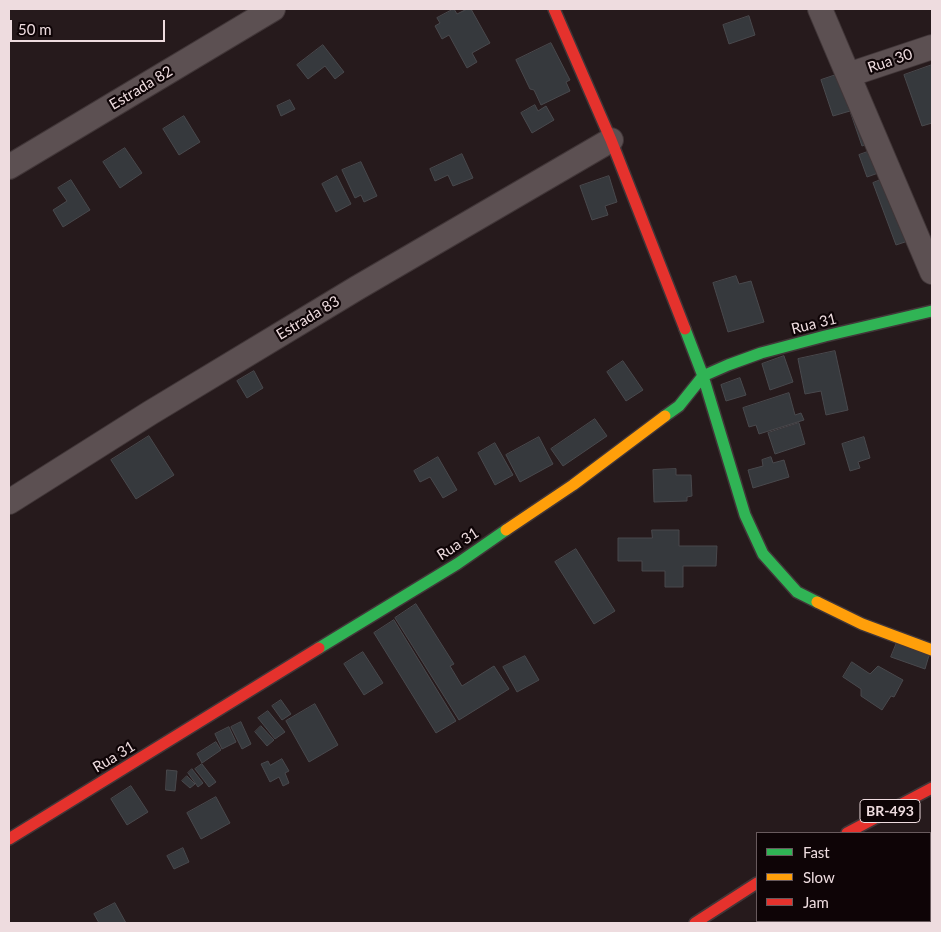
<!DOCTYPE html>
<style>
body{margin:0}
#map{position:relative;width:941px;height:932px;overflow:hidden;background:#261a1c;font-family:Lato,sans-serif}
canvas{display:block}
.frame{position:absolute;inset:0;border:10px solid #eedcdf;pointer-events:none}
.legend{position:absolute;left:756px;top:832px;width:175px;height:90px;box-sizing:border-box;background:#0e0406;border:1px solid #685a5d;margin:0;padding:6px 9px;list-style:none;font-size:15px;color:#eedcdf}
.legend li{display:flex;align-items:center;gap:10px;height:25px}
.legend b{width:25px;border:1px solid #685a5d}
.scale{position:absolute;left:10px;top:20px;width:155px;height:22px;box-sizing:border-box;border:2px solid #eedcdf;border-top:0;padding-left:6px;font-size:15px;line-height:18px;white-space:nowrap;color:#eedcdf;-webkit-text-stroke:4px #0e0406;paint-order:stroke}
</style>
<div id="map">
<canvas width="941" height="932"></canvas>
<div class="frame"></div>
<ul class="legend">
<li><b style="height:6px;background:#30b455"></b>Fast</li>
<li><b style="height:6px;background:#ff9f0a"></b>Slow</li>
<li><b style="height:6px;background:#e5322d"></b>Jam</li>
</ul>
<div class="scale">50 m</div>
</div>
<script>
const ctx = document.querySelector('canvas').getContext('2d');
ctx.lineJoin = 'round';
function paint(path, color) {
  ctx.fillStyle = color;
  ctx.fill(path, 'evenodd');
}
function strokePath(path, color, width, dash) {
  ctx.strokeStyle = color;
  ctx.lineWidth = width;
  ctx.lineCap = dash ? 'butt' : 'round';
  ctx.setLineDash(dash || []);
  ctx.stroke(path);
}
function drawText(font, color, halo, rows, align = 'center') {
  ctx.font = font + ' Lato,sans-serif';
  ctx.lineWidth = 4.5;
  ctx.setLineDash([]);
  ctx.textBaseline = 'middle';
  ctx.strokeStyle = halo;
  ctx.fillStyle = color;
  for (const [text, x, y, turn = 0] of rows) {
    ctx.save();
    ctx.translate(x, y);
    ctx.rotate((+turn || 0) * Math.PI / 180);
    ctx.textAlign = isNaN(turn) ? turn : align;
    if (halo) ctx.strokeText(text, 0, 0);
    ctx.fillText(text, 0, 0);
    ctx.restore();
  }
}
const building = new Path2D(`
 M454 9 457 14 467 9H471L490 43 472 53 477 62 467 68 449 35 442 39 435 26 440 23 437 18Z
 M749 16 755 35 729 44 723 25Z
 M551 43 570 80 566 82 570 91 541 105 534 90 530 89 516 60Z
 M323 45 344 72 335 79 325 66 308 79 297 65Z
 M932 65V123L922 126 904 75Z
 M845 72 869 143 862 146 850 111 833 116 821 80Z
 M290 100 295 109 281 116 277 106Z
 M535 105 538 111 546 106 554 120 532 133 521 113Z
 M184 116 200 142 179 155 163 129Z
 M125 148 142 173 120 188 103 162Z
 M876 149 884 171 867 177 859 155Z
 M462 154 473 178 453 186 448 175 435 181 430 169Z
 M361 162 377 196 364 202 361 195 355 198 342 170Z
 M337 176 351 204 336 212 322 184Z
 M609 176 617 202 605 206 608 215 592 220 580 186Z
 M888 177 911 240 896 245 873 183Z
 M71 180 90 210 63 227 53 210 67 201 58 188Z
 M736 276 739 284 751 281 764 322 728 332 713 283Z
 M835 351 848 410 826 415 821 391 805 394 798 359Z
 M784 356 793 382 770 390 762 364Z
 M623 361 643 390 626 401 607 372Z
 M254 371 263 388 247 398 237 381Z
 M740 378 746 395 726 401 721 385Z
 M789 393 795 415 801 413 804 420 759 434 756 425 749 427 743 408Z
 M595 419 607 436 563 466 551 449Z
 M799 423 805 444 775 454 768 433Z
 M149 436 174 475 136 499 111 460Z
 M539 437 553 464 520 482 506 455Z
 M864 437 870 458 858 462 860 468 850 471 842 444Z
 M495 443 513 475 495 485 478 453Z
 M438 457 457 490 443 498 430 477 420 482 414 471Z
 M771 457 773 463 784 460 789 477 753 488 748 470 763 466 762 460Z
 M676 469V475H691L692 496 687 497V501L654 502 653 470Z
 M652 530H679V546H717L716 566H683V587H665V571H642V561H618V538H652Z
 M576 549 615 611 594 624 555 562Z
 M416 604 454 664 450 666 462 686 494 666 509 689 459 720 395 618Z
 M394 620 456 721 436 733 374 633Z
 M898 640 930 652 925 669 891 657Z
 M363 652 383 683 364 695 344 664Z
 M525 656 539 680 517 692 503 667Z
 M852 662 870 674 878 666 903 680 894 697 891 696 882 710 861 696V689L843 677Z
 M281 700 291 714 282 720 272 706Z
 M315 704 338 745 309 762 286 721Z
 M268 711 285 732 275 739 258 718Z
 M241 722 251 744 242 749 231 727Z
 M261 726 274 740 267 746 255 732Z
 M229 727 236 742 222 749 215 734Z
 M216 742 221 750 202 763 197 754Z
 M282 759 289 771 285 773 289 783 283 786 279 777 270 782 261 764 268 761 270 765Z
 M202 764 216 782 209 787 195 769Z
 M192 769 203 783 198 787 188 773Z
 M167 770 177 771 175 791 166 790Z
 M187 776 195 784 190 788 182 781Z
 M131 786 148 812 127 825 111 799Z
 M216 797 230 823 201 839 187 813Z
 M183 848 189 862 174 869 167 856Z
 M115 903 126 923H99L94 914Z`);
paint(building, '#36393d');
strokePath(building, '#49494d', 1);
const street = new Path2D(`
 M820 9 932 272
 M848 75 932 47
 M9 167 273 9
 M9 502 150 413 357 288 611 140`);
const fast = new Path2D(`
 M685 329 703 376 745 515 763 554 797 592 817 602
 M665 416 679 406 703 376 728 365 761 353 825 336 932 311
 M319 648 457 564 506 530`);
const slow = new Path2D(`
 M506 530 573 485 665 416
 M817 602 862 624 932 650`);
const jam = new Path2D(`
 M554 9 611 140 685 329
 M847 833 932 788
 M9 839 319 648
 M695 923 757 883`);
strokePath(street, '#413638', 26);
strokePath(fast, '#413638', 14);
strokePath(slow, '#413638', 14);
strokePath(jam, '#413638', 14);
strokePath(street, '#5c5052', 24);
strokePath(fast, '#30b455', 11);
strokePath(slow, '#ff9f0a', 11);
strokePath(jam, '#e5322d', 11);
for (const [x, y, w] of [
 [890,811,60]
]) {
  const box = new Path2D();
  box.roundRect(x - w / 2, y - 11.5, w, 23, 4);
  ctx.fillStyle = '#0e0406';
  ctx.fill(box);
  strokePath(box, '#eedcdf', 1);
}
drawText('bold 14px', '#eedcdf', null, [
 ["BR-493",890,811]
]);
drawText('15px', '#eedcdf', '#0e0406', [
 ["Rua 30",890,61,-19],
 ["Estrada 82",141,88,-31],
 ["Estrada 83",308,318,-31],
 ["Rua 31",814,324,-14],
 ["Rua 31",458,544,-33],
 ["Rua 31",114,757,-31]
]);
</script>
